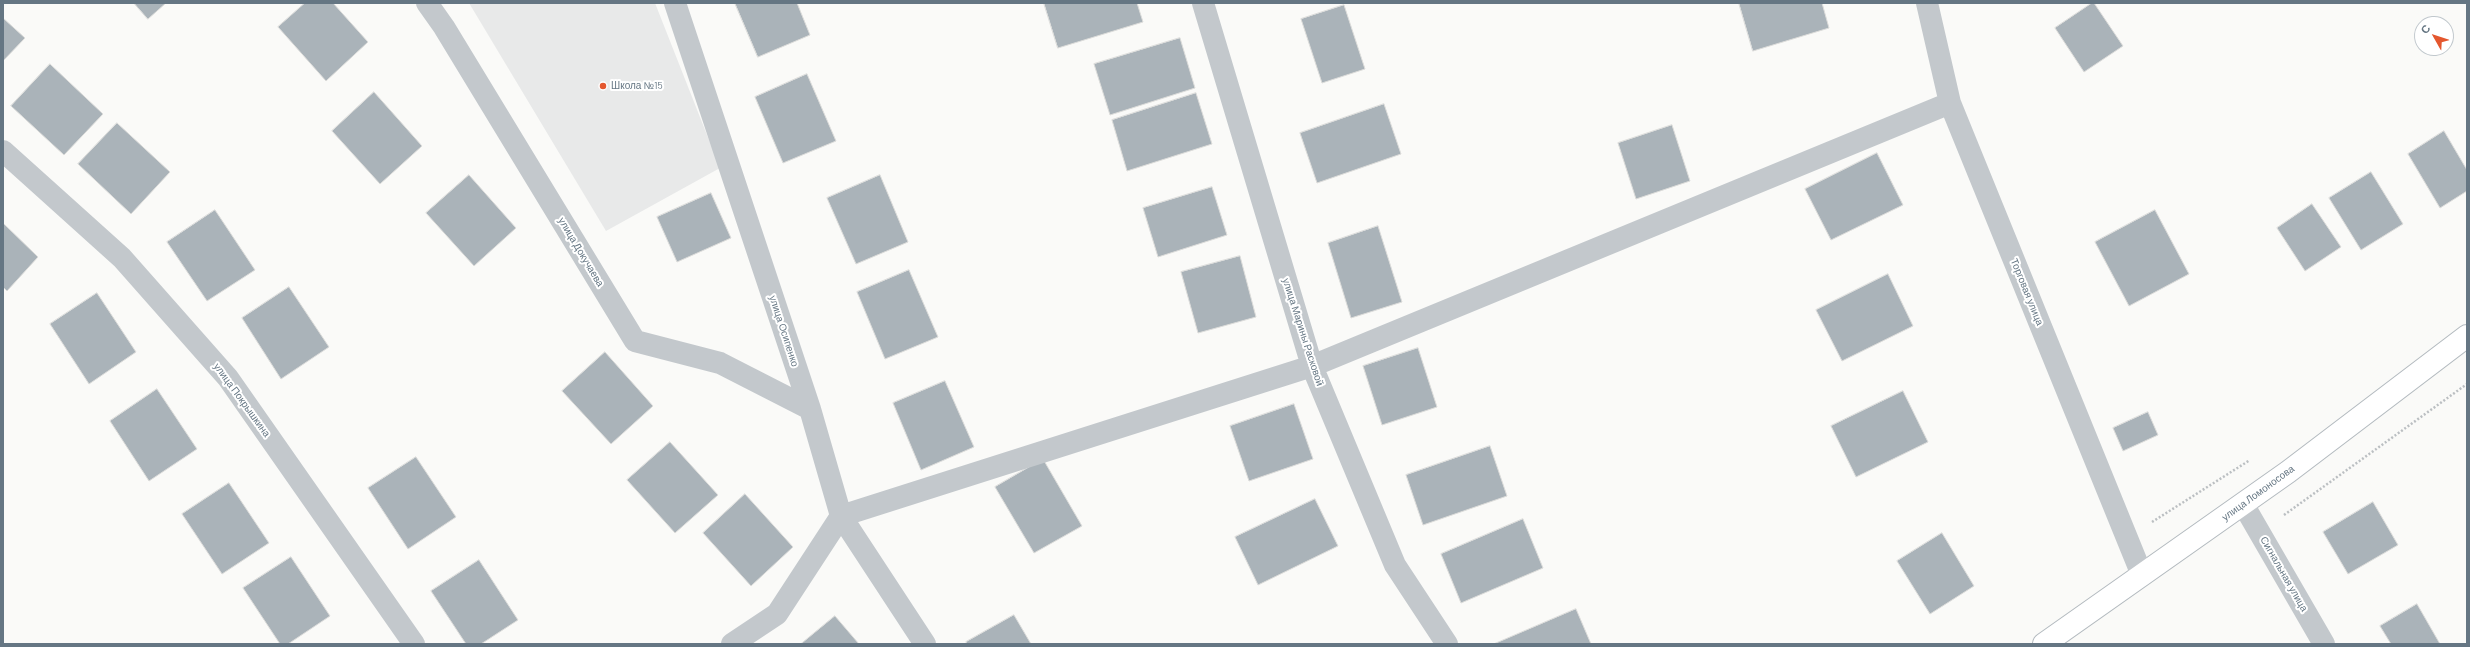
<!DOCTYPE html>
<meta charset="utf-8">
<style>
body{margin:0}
#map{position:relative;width:2470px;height:647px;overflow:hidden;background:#fafaf8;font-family:Barlow,sans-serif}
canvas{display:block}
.frame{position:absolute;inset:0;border:4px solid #657683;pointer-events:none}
.north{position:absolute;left:2414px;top:16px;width:40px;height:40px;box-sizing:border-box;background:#fff;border:1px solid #c1c8cd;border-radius:50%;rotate:309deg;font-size:11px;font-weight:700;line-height:16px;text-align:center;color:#657683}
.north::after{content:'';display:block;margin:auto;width:14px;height:18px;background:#e4572e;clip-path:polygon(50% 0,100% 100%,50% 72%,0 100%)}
</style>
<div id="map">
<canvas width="2470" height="647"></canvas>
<div class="frame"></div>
<div class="north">С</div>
</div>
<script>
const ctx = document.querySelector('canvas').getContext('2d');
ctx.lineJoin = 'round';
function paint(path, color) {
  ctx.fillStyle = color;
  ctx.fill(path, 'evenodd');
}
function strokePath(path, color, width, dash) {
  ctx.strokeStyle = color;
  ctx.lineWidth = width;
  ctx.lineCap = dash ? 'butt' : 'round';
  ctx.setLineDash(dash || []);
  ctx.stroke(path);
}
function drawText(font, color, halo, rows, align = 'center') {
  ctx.font = font + ' Barlow,sans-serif';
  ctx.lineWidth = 4;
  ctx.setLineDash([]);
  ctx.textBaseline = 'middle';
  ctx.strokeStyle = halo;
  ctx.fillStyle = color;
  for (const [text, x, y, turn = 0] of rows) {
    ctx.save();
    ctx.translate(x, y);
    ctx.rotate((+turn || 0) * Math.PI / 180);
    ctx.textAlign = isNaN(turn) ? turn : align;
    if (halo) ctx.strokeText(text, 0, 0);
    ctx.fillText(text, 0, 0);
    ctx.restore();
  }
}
paint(new Path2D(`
 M469 3H655L720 168 606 231Z`), '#e8e9e9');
const building = new Path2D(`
 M134 3H166L148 19Z
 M305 3H333L368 42 326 81 278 27Z
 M735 3H797L810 35 758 57Z
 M1044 3H1137L1143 22 1058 48Z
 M1739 3H1822L1829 28 1753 51Z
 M2092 3H2094L2123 46 2084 72 2055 28Z
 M1344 5 1365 69 1322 83 1301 19Z
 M3 18 25 38 3 61Z
 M1180 38 1195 88 1110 115 1094 64Z
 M50 64 103 114 64 155 11 106Z
 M807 74 836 141 783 163 755 97Z
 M374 92 422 146 380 184 332 131Z
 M1196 93 1212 144 1127 171 1112 120Z
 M1384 104 1401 154 1317 183 1300 133Z
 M117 123 170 172 131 214 78 164Z
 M1672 125 1690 181 1636 199 1618 143Z
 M2444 131 2467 170V191L2440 208 2408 154Z
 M1877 153 1903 205 1831 240 1805 189Z
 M2371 172 2403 224 2361 250 2329 198Z
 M469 175 516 228 474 266 426 213Z
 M880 175 908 242 856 264 827 198Z
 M1212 187 1227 235 1158 257 1143 208Z
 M711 193 731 238 677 262 657 217Z
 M2312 204 2341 247 2305 271 2277 228Z
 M215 210 255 270 207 301 167 242Z
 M2155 210 2189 274 2129 306 2095 242Z
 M3 223 38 257 7 291 3 287Z
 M1378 226 1402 302 1351 318 1328 243Z
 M1240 256 1256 317 1198 333 1181 272Z
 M909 270 938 337 885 359 857 292Z
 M1888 274 1913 326 1842 361 1816 310Z
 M289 287 329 347 281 379 242 318Z
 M97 293 136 352 89 384 50 324Z
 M1418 348 1437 407 1382 425 1363 366Z
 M605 352 653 406 611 444 562 391Z
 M945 381 974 447 921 470 893 403Z
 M157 389 197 449 149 481 110 421Z
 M1903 391 1928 442 1856 477 1831 426Z
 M1294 404 1313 459 1249 481 1230 426Z
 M2148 412 2158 435 2123 451 2113 428Z
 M670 442 718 495 675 533 627 480Z
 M1490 446 1507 496 1423 525 1406 475Z
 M416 457 456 517 408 549 368 488Z
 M1043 459 1082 526 1034 553 995 487Z
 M229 483 269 543 222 574 182 514Z
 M745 494 793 547 751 586 703 533Z
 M1315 499 1338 546 1258 585 1235 537Z
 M2373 502 2398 545 2348 574 2323 532Z
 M1523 519 1543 568 1461 603 1441 554Z
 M1942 533 1974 586 1930 614 1897 561Z
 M291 557 330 616 288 644H280L243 588Z
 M479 560 518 620 481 644H466L431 591Z
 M2417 604 2440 644H2391L2380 626Z
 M1576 609 1591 644H1494Z
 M1014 615 1031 644H967L966 642Z
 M835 616 859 644H801Z`);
paint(building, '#aab3b9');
strokePath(building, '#dcdcda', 1);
const secondary = new Path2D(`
 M2044 644 2288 472 2467 336`);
strokePath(secondary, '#b3babf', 24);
strokePath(new Path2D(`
 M2284 515 2467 384
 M2152 522 2250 460`), '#bbbfc2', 2.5, [2, 2]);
strokePath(new Path2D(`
 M427 3 444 27 635 341 720 363 810 409
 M675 3 810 409 841 516 925 644
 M1203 3 1312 366 1395 565 1447 644
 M1927 3 1950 103 2142 575
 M3 151 122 258 228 378 414 644
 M2243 504 2324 644
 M732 644 777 614 841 516 1312 366 1950 103`), '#c3c8cc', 22);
strokePath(secondary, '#fff', 22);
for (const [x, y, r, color] of [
 [603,86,4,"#e4572e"]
]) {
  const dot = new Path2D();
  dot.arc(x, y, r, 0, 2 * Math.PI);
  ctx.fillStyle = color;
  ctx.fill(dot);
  strokePath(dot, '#fff', 1.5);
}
drawText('10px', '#657683', '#fff', [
 ["Школа №15",611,86]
], 'left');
drawText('10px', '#657683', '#fff', [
 ["улица Докучаева",581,252,59],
 ["Торговая улица",2027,292,68],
 ["улица Осипенко",784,331,72],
 ["улица Марины Расковой",1303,332,72],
 ["улица Покрышкина",242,400,54],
 ["улица Ломоносова",2258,493,-36],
 ["Сигнальная улица",2284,574,60]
]);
</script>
